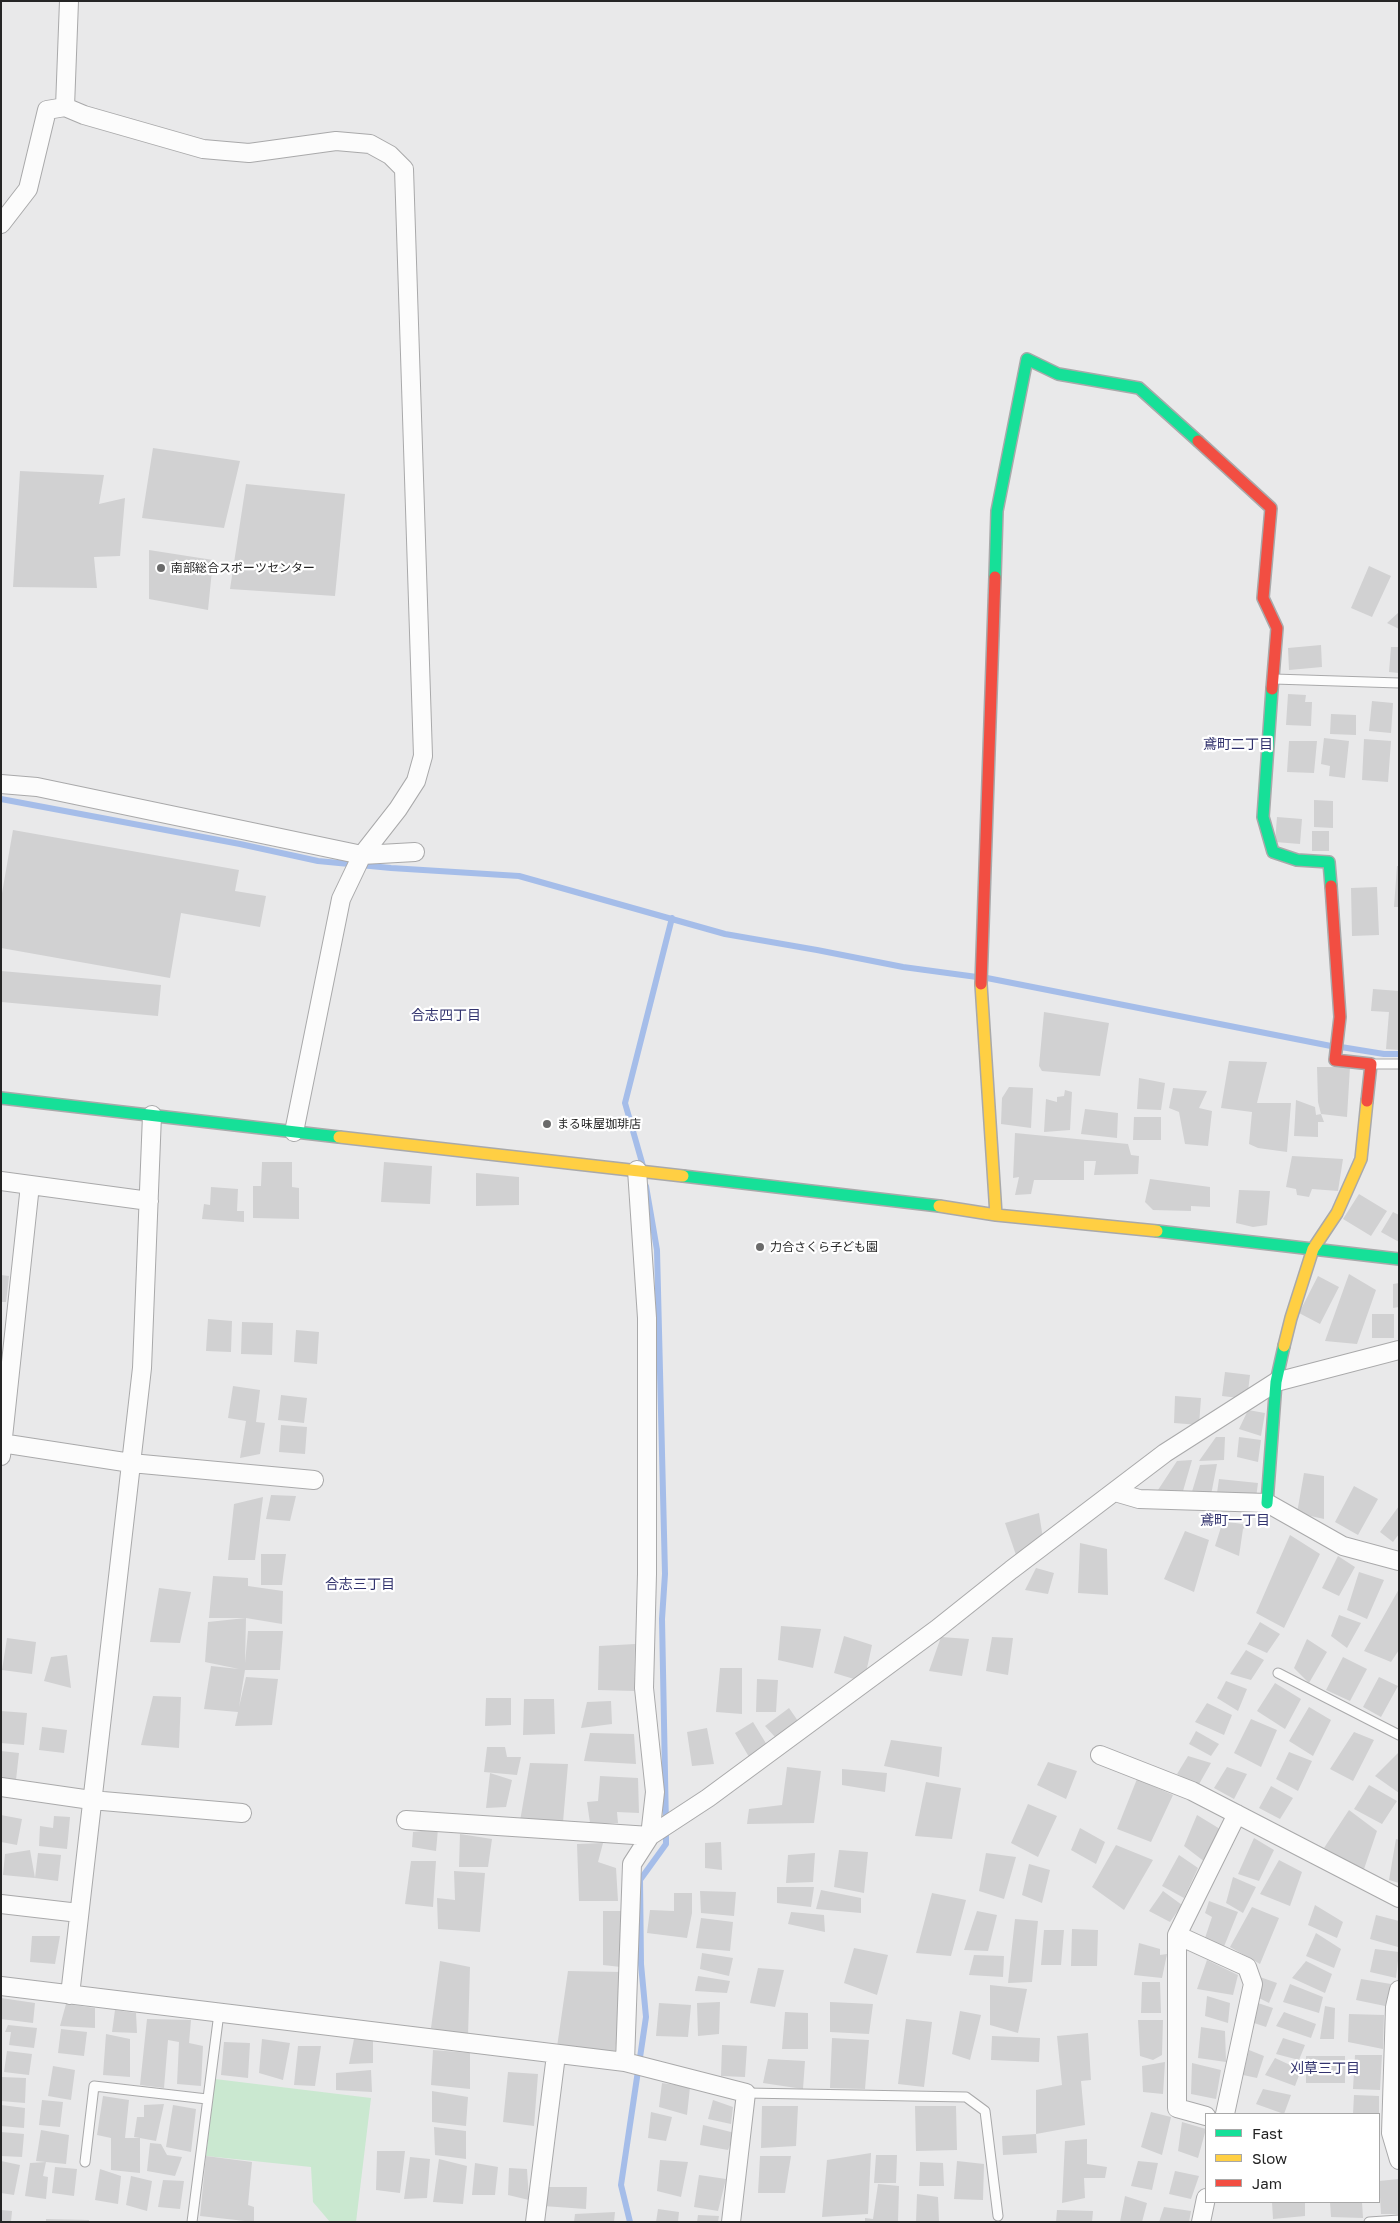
<!DOCTYPE html>
<meta charset="utf-8">
<style>
body{margin:0}
#map{position:relative;width:1400px;height:2223px;overflow:hidden;background:#e9e9ea;font-family:"Golos Text",sans-serif}
canvas{display:block}
.frame{position:absolute;inset:0;border:2px solid #252525;pointer-events:none}
.legend{position:absolute;left:1205px;top:2113px;width:175px;height:90px;box-sizing:border-box;background:#fff;border:1px solid #a8a8a8;margin:0;padding:6px 9px;list-style:none;font-size:15px;color:#252525}
.legend li{display:flex;align-items:center;gap:10px;height:25px}
.legend b{width:25px;border:1px solid #a8a8a8}
</style>
<div id="map">
<canvas width="1400" height="2223"></canvas>
<div class="frame"></div>
<ul class="legend">
<li><b style="height:6px;background:#16e098"></b>Fast</li>
<li><b style="height:6px;background:#ffcf43"></b>Slow</li>
<li><b style="height:6px;background:#f24e42"></b>Jam</li>
</ul>
</div>
<script>
const ctx = document.querySelector('canvas').getContext('2d');
ctx.lineJoin = 'round';
function paint(path, color) {
  ctx.fillStyle = color;
  ctx.fill(path, 'evenodd');
}
function strokePath(path, color, width, dash) {
  ctx.strokeStyle = color;
  ctx.lineWidth = width;
  ctx.lineCap = dash ? 'butt' : 'round';
  ctx.setLineDash(dash || []);
  ctx.stroke(path);
}
function drawText(font, color, halo, rows, align = 'center') {
  ctx.font = font + ' "Golos Text","Noto Sans JP",sans-serif';
  ctx.lineWidth = 4.5;
  ctx.setLineDash([]);
  ctx.textBaseline = 'middle';
  ctx.strokeStyle = halo;
  ctx.fillStyle = color;
  for (const [text, x, y, turn = 0] of rows) {
    ctx.save();
    ctx.translate(x, y);
    ctx.rotate((+turn || 0) * Math.PI / 180);
    ctx.textAlign = isNaN(turn) ? turn : align;
    if (halo) ctx.strokeText(text, 0, 0);
    ctx.fillText(text, 0, 0);
    ctx.restore();
  }
}
paint(new Path2D(`
 M215 2079 371 2098 356 2222H330L313 2202 311 2167 206 2156Z`), '#cae8d0');
strokePath(new Path2D(`
 M1 799 240 844 318 861 391 868 519 876 725 934 817 950 903 967 977 977
 M987 978 1331 1046
 M1341 1047 1384 1054H1399
 M643 1166 625 1103 672 918
 M630 2222 621 2185 646 2017 641 1964 640 1880 666 1844V1826L662 1619 665 1574 657 1250 646 1186`), '#a5bde9', 6);
paint(new Path2D(`
 M153 448 240 461 224 528 142 518Z
 M20 471 104 475 99 504 125 498 120 556 94 557 97 588 13 587Z
 M246 484 345 494 335 596 230 589Z
 M149 550 213 560 208 610 149 599Z
 M1369 566 1391 576 1372 617 1351 608Z
 M1399 612V629L1387 623Z
 M1321 645 1322 667 1289 670 1288 648Z
 M1391 647H1399V673L1389 672Z
 M1288 694 1306 695 1305 702H1312L1311 726 1286 725Z
 M1372 701 1393 703 1391 733 1369 731Z
 M1331 714 1356 715V735L1330 734Z
 M1324 738 1349 741 1345 778 1329 776 1330 766 1321 764Z
 M1364 739 1391 741 1388 782 1362 780Z
 M1289 741H1317L1314 773 1287 772Z
 M1314 800 1333 801V828L1314 827Z
 M1277 817 1302 819 1300 844 1275 842Z
 M13 830 239 870 235 891 266 896 260 927 181 913 170 978 1 948V899Z
 M1312 831H1329V851H1312Z
 M1397 866H1399V907H1394Z
 M1377 887 1379 935 1352 936 1351 888Z
 M1 971 161 985 158 1016 1 1002Z
 M1373 989 1399 991V1050L1386 1049 1389 1012 1371 1011Z
 M1044 1012 1109 1023 1100 1076 1042 1071 1039 1066Z
 M1229 1061 1267 1062 1257 1103H1291L1287 1152 1258 1148 1249 1144 1252 1112 1221 1108Z
 M1317 1067H1350L1347 1117 1321 1114 1318 1102Z
 M1139 1078 1165 1083 1161 1110 1137 1109Z
 M1009 1087 1033 1088 1031 1128 1001 1124 1002 1098Z
 M1173 1088 1207 1091 1199 1108 1212 1111 1208 1146 1185 1144 1179 1112 1169 1108Z
 M1065 1090 1072 1092 1070 1130 1044 1132 1046 1099 1057 1102V1097L1064 1096Z
 M1296 1100 1315 1107 1316 1115 1321 1114 1324 1122H1318V1137L1294 1136Z
 M1085 1109 1118 1113 1117 1138 1081 1134Z
 M1134 1117H1161V1140H1133Z
 M1015 1133 1128 1144 1131 1155 1139 1156 1138 1174 1094 1175 1096 1161H1084V1180H1034L1031 1194 1015 1195 1019 1177 1013 1178Z
 M1292 1156 1343 1159 1338 1191 1312 1189 1309 1197 1297 1195 1296 1189 1286 1187Z
 M262 1162H292V1187L299 1188V1219L253 1218V1186H261Z
 M384 1162 432 1166 430 1204 381 1202Z
 M476 1173 519 1177V1205L476 1206Z
 M1150 1179 1210 1187V1207L1191 1206V1211L1153 1210 1145 1202Z
 M211 1187 238 1189 237 1211H244V1222L202 1219 204 1204 210 1205Z
 M1239 1190 1270 1191 1267 1225 1253 1227 1236 1223Z
 M1359 1194 1387 1211 1371 1236 1343 1219Z
 M1393 1212 1399 1215V1242L1381 1232Z
 M1349 1274 1376 1290 1357 1344 1325 1341Z
 M1 1275 9 1276 6 1302H1Z
 M1318 1276 1339 1287 1320 1324 1299 1313Z
 M1399 1283V1307L1393 1308V1284Z
 M1372 1314H1394V1338H1372Z
 M208 1319 232 1321 231 1352 206 1351Z
 M242 1322 273 1323 272 1355 241 1354Z
 M296 1330 319 1332 317 1364 294 1362Z
 M1225 1372 1250 1375 1247 1399 1222 1396Z
 M233 1386 260 1390 256 1422 265 1423 260 1454 240 1458 246 1421 228 1418Z
 M281 1395 307 1398 304 1423 278 1420Z
 M1175 1396 1201 1398 1199 1425 1174 1423Z
 M1248 1410 1265 1413 1261 1436 1239 1429Z
 M281 1425 307 1427 305 1454 279 1452Z
 M1216 1437H1225L1224 1460 1199 1461Z
 M1239 1437 1261 1440 1258 1462 1237 1457Z
 M1192 1460 1183 1491 1158 1490 1177 1461Z
 M1217 1464 1211 1495H1191L1200 1465Z
 M1304 1473 1324 1476V1519L1297 1513Z
 M1219 1479 1258 1483 1256 1498 1217 1493Z
 M1354 1486 1378 1499 1358 1535 1335 1522Z
 M271 1495 296 1496 290 1521 266 1519Z
 M263 1497 255 1560H228L234 1504Z
 M1399 1506V1534L1393 1542 1380 1532Z
 M1039 1513 1044 1545 1016 1555 1005 1523Z
 M1223 1521 1248 1525 1243 1529 1239 1556 1215 1546Z
 M1185 1531 1209 1540 1194 1592 1164 1579Z
 M1290 1535 1320 1554 1284 1628 1256 1613Z
 M1080 1543 1107 1549 1108 1595 1078 1593Z
 M261 1554H286L282 1585H261Z
 M1338 1556 1355 1567 1339 1596 1322 1588Z
 M1036 1568 1054 1573 1048 1594 1025 1590Z
 M1359 1572 1384 1580 1367 1619 1347 1610Z
 M213 1576 248 1578V1586L283 1591 282 1624 246 1618H209Z
 M159 1588 191 1592 180 1643 150 1642Z
 M1399 1589V1650L1391 1662 1364 1651Z
 M1339 1615 1361 1623 1347 1648 1331 1636Z
 M246 1618 245 1663 248 1631H283L280 1670H245L239 1707 246 1677 278 1679 272 1725 235 1726 238 1712 204 1709 211 1666 239 1669 205 1662 208 1622Z
 M1260 1622 1280 1634 1267 1653 1247 1644Z
 M781 1626 821 1629 813 1668 778 1660Z
 M844 1636 872 1645 864 1682 834 1673Z
 M941 1637 969 1639 962 1676 929 1671Z
 M992 1637 1013 1638 1008 1675 986 1671Z
 M7 1638 36 1642 32 1674 2 1670Z
 M1307 1639 1327 1652 1309 1683 1294 1668Z
 M635 1644 634 1691 598 1690 599 1646Z
 M1246 1650 1264 1660 1251 1680 1230 1674Z
 M67 1655 71 1688 44 1681 51 1657Z
 M1343 1657 1367 1669 1350 1701 1326 1690Z
 M720 1668H742V1714L716 1712Z
 M1379 1677 1398 1686 1381 1717 1363 1707Z
 M757 1679 778 1680 776 1712H756Z
 M1226 1681 1247 1689 1238 1711 1217 1698Z
 M1275 1683 1301 1699 1285 1729 1257 1711Z
 M153 1696 181 1697 179 1748 141 1745Z
 M486 1698H511V1725L485 1726Z
 M524 1699H554L555 1734 523 1735Z
 M611 1701 612 1724 581 1728 587 1702Z
 M1207 1703 1232 1715 1224 1735 1195 1722Z
 M1309 1707 1331 1720 1313 1756 1289 1741Z
 M789 1708 798 1721 775 1737 765 1726Z
 M1 1711 27 1713 24 1745 1 1743Z
 M1251 1719 1277 1730 1261 1767 1234 1753Z
 M753 1722 767 1745 749 1757 735 1733Z
 M42 1727 67 1730 64 1753 39 1750Z
 M707 1728 714 1764 692 1766 687 1732Z
 M1196 1731 1219 1744 1211 1756 1189 1744Z
 M1354 1732 1374 1740 1353 1781 1330 1769Z
 M590 1733 634 1734 636 1764 584 1761Z
 M891 1740 942 1747 939 1777 884 1766Z
 M487 1747H505L507 1757H521L517 1775 484 1772Z
 M1 1751 19 1753 16 1780 1 1778Z
 M1289 1752 1312 1761 1298 1791 1276 1779Z
 M1399 1752V1793L1375 1776Z
 M1188 1756 1211 1763 1198 1786 1177 1774Z
 M1048 1762 1077 1771 1066 1799 1037 1785Z
 M530 1763 568 1764 563 1822 520 1821Z
 M787 1767 821 1771 814 1823 747 1824 749 1809 782 1805Z
 M1227 1767 1247 1774 1234 1799 1214 1788Z
 M842 1769 887 1773 885 1792 842 1785Z
 M490 1773 512 1780 506 1807 486 1808Z
 M600 1776 638 1778 639 1813 617 1812 618 1823H590L587 1802 598 1801Z
 M1137 1779 1173 1795 1151 1842 1117 1829Z
 M926 1782 961 1788 952 1839 915 1836Z
 M1369 1785 1397 1801 1382 1824 1354 1809Z
 M1271 1786 1293 1798 1280 1819 1259 1808Z
 M1028 1804 1057 1816 1038 1857 1011 1843Z
 M1349 1810 1377 1831 1363 1872 1324 1848Z
 M1 1815 22 1819 17 1845 1 1842Z
 M1197 1815 1220 1829 1205 1862 1184 1846Z
 M54 1816 70 1817 67 1849 39 1846 40 1826 53 1828Z
 M1080 1828 1105 1842 1096 1864 1071 1850Z
 M438 1829 436 1851 412 1847 413 1832Z
 M460 1834 492 1839 488 1867H459Z
 M1254 1838 1274 1850 1259 1881 1238 1874Z
 M1396 1839 1399 1840V1883L1389 1880Z
 M721 1842 722 1870 705 1868V1843Z
 M603 1843 598 1862 616 1868 618 1901H579L577 1844Z
 M1116 1845 1153 1860 1124 1910 1092 1887Z
 M30 1850 35 1878 3 1875 5 1854Z
 M839 1850 868 1852 864 1893 834 1887Z
 M38 1853 61 1855 58 1881 35 1878Z
 M815 1853 813 1882 786 1883 788 1855Z
 M986 1853 1016 1857 1004 1899 979 1891Z
 M1179 1855 1198 1868 1184 1898 1162 1886Z
 M1279 1860 1302 1872 1290 1906 1260 1894Z
 M411 1861H436L433 1907 405 1904Z
 M1029 1864 1050 1870 1042 1903 1022 1895Z
 M454 1871 485 1873 480 1932 438 1929 437 1898 455 1900Z
 M1233 1877 1256 1887 1243 1913 1226 1903Z
 M777 1887H814L811 1907 777 1903Z
 M821 1890 861 1898V1913L816 1909Z
 M700 1891 736 1892 734 1916 701 1913Z
 M1163 1891 1182 1905 1170 1922 1149 1911Z
 M674 1893H692V1913L687 1938 647 1933 650 1910 674 1911Z
 M932 1893 966 1900 951 1956 916 1953Z
 M1209 1901 1238 1912 1223 1949 1205 1938 1212 1917 1205 1913Z
 M1315 1905 1343 1922 1337 1938 1308 1925Z
 M1252 1907 1279 1918 1260 1964 1230 1947Z
 M603 1911H623L630 1968 603 1965Z
 M977 1911 997 1915 988 1951 964 1950Z
 M791 1912 824 1915 825 1932 788 1924Z
 M1376 1915 1399 1921 1398 1947 1370 1939Z
 M701 1918 733 1922 730 1951 696 1948Z
 M1015 1919 1038 1921 1032 1982 1008 1983Z
 M1072 1929 1098 1930 1097 1966H1071Z
 M1044 1930H1064L1061 1965H1041Z
 M1316 1933 1341 1949 1334 1968 1306 1956Z
 M32 1936H60L55 1964 30 1962Z
 M1139 1943 1160 1949V1955L1167 1954 1162 1978 1134 1975Z
 M854 1948 888 1955 877 1995 844 1983Z
 M1375 1949 1399 1952 1396 1978 1370 1972Z
 M702 1953 733 1958 729 1976 700 1969Z
 M974 1955 1004 1956 1003 1977 969 1975Z
 M1207 1960 1238 1975 1233 1995 1197 1989Z
 M440 1961 470 1967 468 2036 431 2028Z
 M1306 1961 1332 1974 1325 1993 1292 1978Z
 M758 1968 784 1970 775 2007 750 2003Z
 M568 1971 622 1972 615 2055 557 2047Z
 M698 1976 730 1981 727 1993 695 1991Z
 M1260 1977 1277 1983 1269 2003 1255 1996Z
 M1361 1979 1391 1984 1385 2006 1356 2000Z
 M1142 1982H1160L1161 2013H1141Z
 M1290 1984 1323 1997 1319 2013 1283 2002Z
 M990 1985 1027 1989 1018 2033 990 2025Z
 M1207 1996 1230 2003 1228 2023 1205 2016Z
 M1 1998 35 2003 33 2023 1 2019Z
 M720 2002 719 2034 698 2036 697 2003Z
 M830 2002 873 2004 869 2034 830 2032Z
 M659 2003 691 2005 688 2037 656 2036Z
 M1258 2003 1273 2008 1266 2027 1251 2022Z
 M66 2004 95 2008V2028L60 2026Z
 M1325 2006 1335 2008 1334 2039H1320Z
 M115 2010 136 2013 137 2033 112 2032Z
 M960 2011 981 2015 970 2060 952 2054Z
 M785 2012 808 2013V2049H782Z
 M1284 2012 1316 2024 1311 2038 1276 2026Z
 M1349 2014 1384 2015 1383 2049 1348 2042Z
 M147 2019 191 2020 189 2043 203 2046 201 2086 177 2084 179 2042 168 2040 164 2088 140 2085Z
 M906 2019 932 2022 924 2087 898 2084Z
 M1138 2020H1163L1162 2055 1153 2060 1140 2056Z
 M8 2025 37 2028 34 2048 9 2045 11 2032H5Z
 M1201 2027 1225 2031 1226 2062 1198 2058Z
 M61 2029 87 2032 84 2056 58 2053Z
 M1088 2033 1091 2080 1081 2081 1085 2125 1036 2134 1037 2153 1003 2155 1002 2136 1036 2134V2090L1062 2085 1057 2036Z
 M106 2034 130 2039V2077L103 2075Z
 M992 2036 1040 2038 1039 2062 991 2060Z
 M832 2038 869 2040 865 2089 830 2088Z
 M1283 2038 1305 2045 1299 2060 1276 2054Z
 M262 2039 290 2043 283 2080 259 2073Z
 M354 2039 373 2041V2063L349 2064Z
 M224 2042 250 2043 248 2078 221 2075Z
 M722 2045 747 2046 745 2077 721 2076Z
 M298 2046H321L315 2086 294 2085Z
 M433 2050 470 2053V2089L431 2085Z
 M1249 2050 1264 2056 1257 2078 1243 2075Z
 M7 2051 32 2054 29 2075 4 2072Z
 M1355 2055H1382L1380 2090 1353 2089Z
 M1306 2056H1345V2083H1306Z
 M1275 2058 1301 2070 1295 2086 1265 2075Z
 M768 2059 805 2061 803 2089 763 2083Z
 M1165 2062 1163 2094 1143 2092 1142 2066Z
 M1192 2063 1221 2070 1216 2099 1191 2094Z
 M53 2066 75 2070 71 2100 48 2096Z
 M371 2070 372 2092 336 2090V2073Z
 M508 2072 538 2074 534 2126 503 2122Z
 M1 2077 26 2078 25 2103 1 2101Z
 M662 2083 690 2087 687 2115 659 2107Z
 M1263 2089 1291 2095 1284 2114 1256 2104Z
 M432 2091 468 2097 466 2126 432 2122Z
 M1354 2095 1379 2096V2114H1353Z
 M103 2096 129 2100 125 2138H140L134 2137 137 2117H144V2105L164 2104 156 2141 140 2138V2173L111 2170V2138L97 2135Z
 M42 2100 63 2102 60 2127 39 2125Z
 M713 2100 733 2107 731 2124 708 2119Z
 M1 2105 25 2108 24 2128 1 2126Z
 M173 2105 196 2109 191 2152 166 2147Z
 M762 2106H798L796 2146 761 2148Z
 M915 2106H956L957 2150 916 2151Z
 M651 2112 672 2117 666 2141 648 2138Z
 M1151 2112 1171 2117 1162 2155 1141 2147Z
 M1182 2122 1206 2129 1198 2158 1178 2151Z
 M703 2125 735 2133 728 2150 700 2145Z
 M434 2127 466 2131V2159L435 2155Z
 M41 2130 69 2135 66 2164 46 2162 43 2176 48 2177 46 2199 25 2196 30 2163 46 2162 36 2161Z
 M1 2132 24 2134 22 2157 1 2156Z
 M1087 2139V2164L1107 2167 1105 2178H1084L1085 2198 1062 2203 1065 2141Z
 M150 2143 161 2144 167 2155 182 2157 175 2176 147 2171Z
 M377 2151H405L400 2193 376 2190Z
 M871 2153 868 2214 822 2217 827 2160Z
 M876 2155H897L896 2183H874Z
 M206 2156 252 2162 248 2205 254 2207V2222L200 2216Z
 M760 2156H791L785 2193H758Z
 M410 2157 430 2159 427 2198 404 2199Z
 M439 2159 467 2166 463 2204 433 2202Z
 M660 2160 688 2162 681 2197 657 2191Z
 M1 2161 20 2165 14 2195 1 2193Z
 M957 2161 984 2164 983 2200 954 2199Z
 M1138 2161 1158 2163 1152 2190 1131 2186Z
 M920 2162 943 2163 944 2186H919Z
 M475 2163 498 2167 495 2195H472Z
 M55 2167 77 2169 74 2196 52 2193Z
 M509 2168 527 2169 529 2200 508 2195Z
 M100 2169 121 2176 118 2204 95 2200Z
 M1175 2171 1199 2176 1191 2199 1169 2194Z
 M699 2175 726 2179 718 2211 694 2207Z
 M131 2176 152 2181 147 2211 126 2205Z
 M1399 2179V2214H1381L1379 2181Z
 M163 2180 184 2181 180 2209 158 2207Z
 M878 2184 899 2186 898 2222H865V2218L873 2219Z
 M545 2187H587L586 2209 543 2206Z
 M917 2194 938 2197 939 2222H916Z
 M1125 2196 1147 2203 1142 2222H1120Z
 M1272 2202H1305V2216L1273 2219Z
 M1330 2202H1362L1363 2218 1331 2217Z
 M1164 2207 1191 2211 1189 2222H1159Z
 M658 2209 679 2212 678 2222H656Z
 M1 2210 12 2211 11 2222H1Z
 M1057 2210 1093 2211 1092 2222H1056Z
 M615 2212 614 2222H574L575 2214Z
 M698 2215 719 2216 718 2222H697Z
 M46 2219 89 2220V2222H46Z`), '#d1d1d2');
const lane = new Path2D(`
 M1274 679 1399 683
 M1372 1064H1399
 M1278 1673 1399 1735
 M746 2093 966 2097 985 2111 998 2216
 M85 2162 94 2086 207 2099
 M192 2222 219 2013
 M1369 2222 1399 2220`);
const street = new Path2D(`
 M65 107 69 1
 M1 224 28 189 47 110 65 107 84 115 203 149 249 153 336 141 370 144 390 155 404 169 423 756 416 781 398 809 362 855 341 899 294 1132
 M1 784 37 787 362 855 415 852
 M637 1170 647 1318V1574L644 1688 655 1792 650 1836
 M1 1181 149 1201
 M1 1443 131 1463 314 1480
 M1 1456 30 1185
 M1115 1492 1139 1499 1267 1503 1343 1546 1399 1561
 M1100 1755 1192 1791 1399 1898
 M1 1787 91 1800 242 1813
 M406 1820 650 1836
 M1 1904 79 1913
 M1177 1935 1247 1967 1253 1984 1225 2114
 M1 1986 625 2062 746 2093 731 2222
 M1399 1990 1395 2007 1391 2133 1399 2160
 M70 1995 142 1368 152 1115
 M625 2062 632 1864 650 1836 708 1798 937 1629 1011 1570 1165 1453 1276 1382 1399 1350
 M1206 2116 1177 2108V1935L1237 1814
 M535 2222 556 2055
 M1201 2222 1206 2198`);
const fast = new Path2D(`
 M995 577 997 511 1027 359 1058 374 1139 388 1198 441
 M1272 689 1263 817 1273 852 1297 860 1329 862 1331 886
 M1 1098 339 1137
 M683 1176 939 1206
 M1157 1231 1399 1259
 M1267 1503 1276 1382 1284 1346`);
const slow = new Path2D(`
 M981 984 996 1215
 M339 1137 683 1176
 M939 1206 996 1215 1157 1231
 M1284 1346 1291 1318 1313 1249 1337 1213 1361 1159 1367 1101`);
const jam = new Path2D(`
 M1198 441 1271 508 1263 598 1277 628 1272 689
 M1331 886 1340 1017 1335 1060 1371 1064 1367 1101
 M981 984 995 577`);
strokePath(lane, '#a9a9aa', 11);
strokePath(street, '#a9a9aa', 20);
strokePath(fast, '#a9a9aa', 14);
strokePath(slow, '#a9a9aa', 14);
strokePath(jam, '#a9a9aa', 14);
strokePath(lane, '#fcfcfc', 9);
strokePath(street, '#fcfcfc', 18);
strokePath(fast, '#16e098', 11);
strokePath(slow, '#ffcf43', 11);
strokePath(jam, '#f24e42', 11);
for (const [x, y, r, color] of [
 [161,568,5,"#6a6a6a"],
 [547,1124,5,"#6a6a6a"],
 [760,1247,5,"#6a6a6a"]
]) {
  const dot = new Path2D();
  dot.arc(x, y, r, 0, 2 * Math.PI);
  ctx.fillStyle = color;
  ctx.fill(dot);
  strokePath(dot, '#fff', 2);
}
drawText('12px', '#252525', '#fff', [
 ["南部総合スポーツセンター",171,568],
 ["まる味屋珈琲店",557,1124],
 ["力合さくら子ども園",770,1247]
], 'left');
drawText('14px', '#32336e', '#fff', [
 ["鳶町二丁目",1238,745],
 ["合志四丁目",446,1016],
 ["鳶町一丁目",1235,1521],
 ["合志三丁目",360,1585],
 ["刈草三丁目",1325,2069]
]);
</script>
